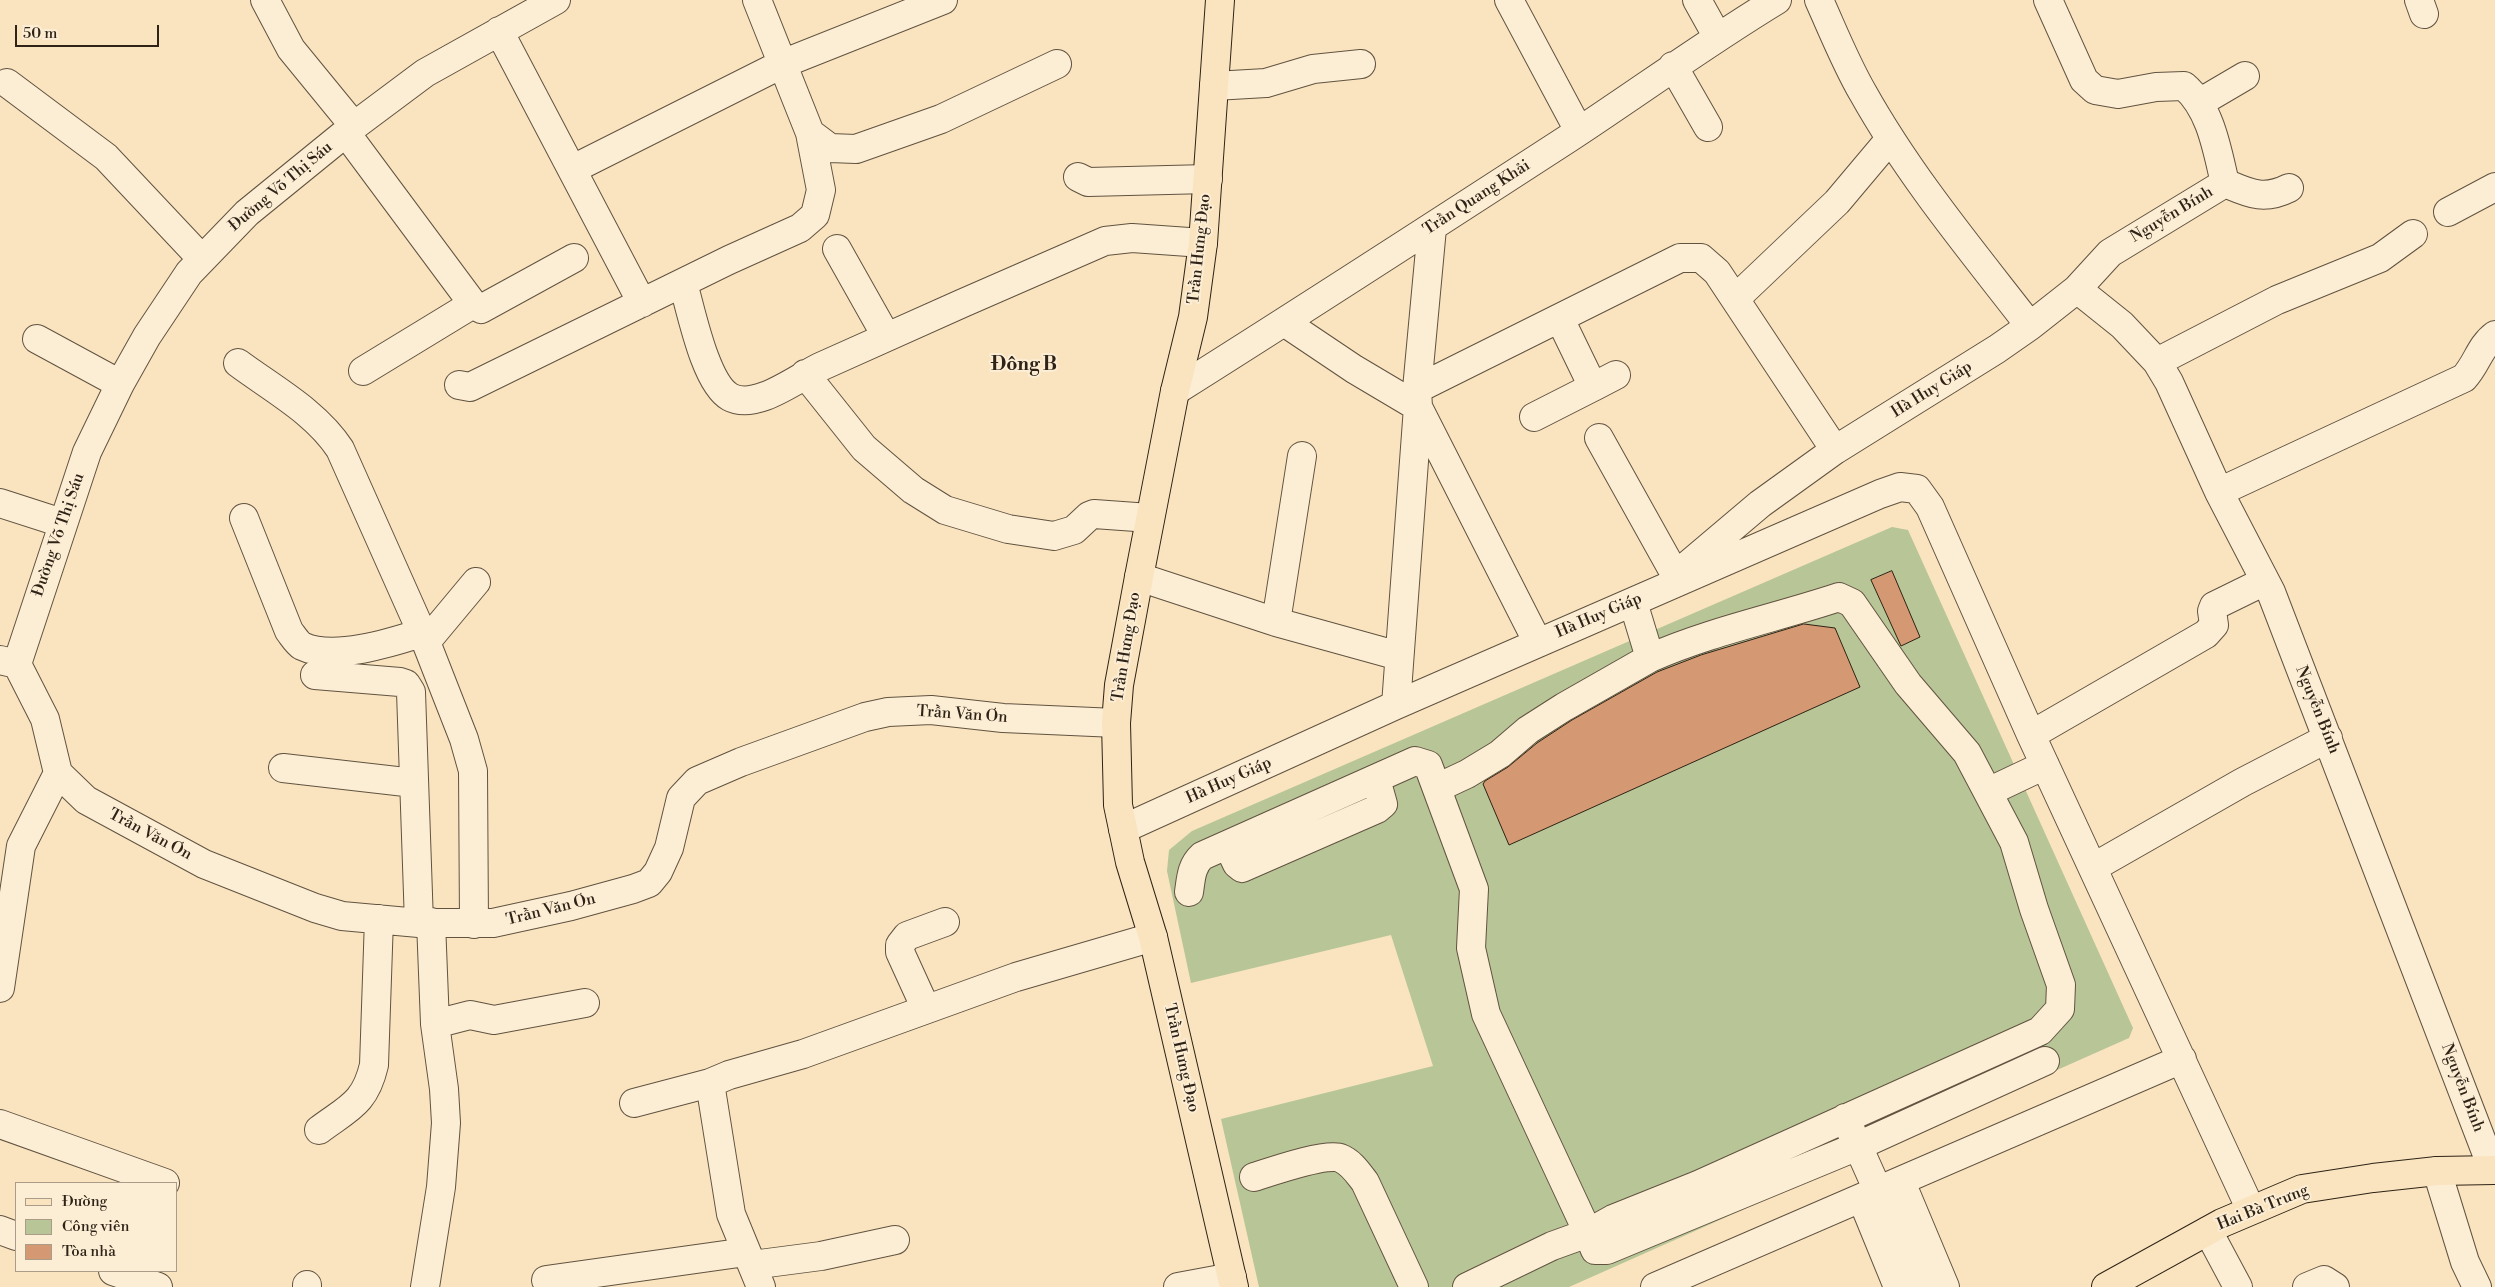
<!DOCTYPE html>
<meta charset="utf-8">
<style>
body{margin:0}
#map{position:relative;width:2495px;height:1287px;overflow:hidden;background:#fae4bf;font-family:"Libre Bodoni",serif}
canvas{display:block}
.legend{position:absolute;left:15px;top:1182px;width:162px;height:90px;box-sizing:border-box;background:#fcedd5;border:1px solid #aa9c89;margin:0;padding:6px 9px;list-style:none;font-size:15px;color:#2e2316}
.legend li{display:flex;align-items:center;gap:10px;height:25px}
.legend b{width:25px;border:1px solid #aa9c89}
.scale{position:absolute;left:15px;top:25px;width:144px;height:22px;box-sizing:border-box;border:2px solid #2e2316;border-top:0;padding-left:6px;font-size:15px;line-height:18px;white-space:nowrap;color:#2e2316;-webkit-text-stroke:4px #fcedd5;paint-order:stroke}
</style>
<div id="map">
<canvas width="2495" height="1287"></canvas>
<ul class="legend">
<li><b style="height:6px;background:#fae4bf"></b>Đường</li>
<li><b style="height:14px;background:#b7c597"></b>Công viên</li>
<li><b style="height:14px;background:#d49872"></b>Tòa nhà</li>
</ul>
<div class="scale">50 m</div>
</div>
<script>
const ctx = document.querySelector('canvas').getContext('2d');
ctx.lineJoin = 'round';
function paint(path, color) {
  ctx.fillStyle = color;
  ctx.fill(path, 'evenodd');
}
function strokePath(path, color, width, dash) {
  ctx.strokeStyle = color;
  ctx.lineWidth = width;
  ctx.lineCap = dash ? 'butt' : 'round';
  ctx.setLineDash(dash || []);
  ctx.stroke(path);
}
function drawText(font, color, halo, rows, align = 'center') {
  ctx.font = font + ' "Libre Bodoni",serif';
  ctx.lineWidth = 4;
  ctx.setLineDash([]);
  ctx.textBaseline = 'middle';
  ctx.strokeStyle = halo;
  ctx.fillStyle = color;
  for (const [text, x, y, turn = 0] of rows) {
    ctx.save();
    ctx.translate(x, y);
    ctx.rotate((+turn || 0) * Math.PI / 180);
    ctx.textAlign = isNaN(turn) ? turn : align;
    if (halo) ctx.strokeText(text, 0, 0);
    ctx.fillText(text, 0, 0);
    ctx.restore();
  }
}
paint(new Path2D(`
 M1892 527 1908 530 2133 1028 2129 1038 1569 1287H1259L1221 1119 1433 1066 1391 935 1191 983 1167 871 1169 850 1192 831Z`), '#b7c597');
const building = new Path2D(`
 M1892 571 1920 637 1901 646 1871 580Z
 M1804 624 1835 628 1860 687 1509 845 1483 784 1485 781 1508 767 1537 743 1572 720 1657 672 1701 655Z`);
paint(building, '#d49872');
strokePath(building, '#2e2316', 1);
const minor = new Path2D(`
 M265 0 291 49 354 126
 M757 0 810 133 830 148 856 149 941 119 1057 64
 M1509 0 1579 131
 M1697 0 1717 36
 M1819 0C1833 31 1846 64 1863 93 1910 177 1972 251 2030 326L2077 289 2110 253 2225 183C2217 150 2211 109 2184 86L2156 87 2118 94 2095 90 2084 80 2048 0
 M2419 0 2424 14
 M499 31 642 303
 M1673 66 1708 127
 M7 83 106 157 202 259
 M1214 86 1266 83 1313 69 1361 64
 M2199 103 2245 76
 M346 133 473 304 481 309 574 258
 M573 169 782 64 943 0
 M1078 177 1088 182 1208 179
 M2225 183C2249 193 2263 201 2289 188
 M2448 212 2495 187
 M837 249 886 336
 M683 283C691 310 705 383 730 397 756 411 797 378 820 367 915 324 1010 282 1105 241L1132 238 1203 243
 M2077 289 2122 325 2157 362 2169 382 2219 492 2271 592 2493 1170
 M1735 299 1837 202 1890 139
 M1284 322 1354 369 1418 407 1538 643
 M37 339 120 384
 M2157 362 2277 300 2380 258 2413 234
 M238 363C273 389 316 412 340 449L426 642 464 739 473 771 474 924
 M363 371 473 304
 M805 374 864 448 913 490 945 510 1008 529 1054 536 1074 530 1089 516 1094 514 1150 518
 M459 385 470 387 729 260 800 228 815 215 821 190 810 133
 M1593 387 1616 375
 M1417 389 1680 258H1701L1717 272 1835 450
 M1175 391C1307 308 1438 223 1569 138 1639 92 1706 43 1777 0
 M1534 417 1593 387 1560 319
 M1599 438 1676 576
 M2219 492 2464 378C2477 364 2480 346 2495 335
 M0 503 62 523
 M244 518 289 631C293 636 297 643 302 646 333 661 390 643 421 633
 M1676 575 1760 504 1835 450 1997 349 2030 326
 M1139 577 1276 622 1399 656
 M1276 622 1302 456
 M426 642 476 582
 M0 660 17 664 87 452 120 384 147 336 189 273 247 213 354 126 425 73 556 0
 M17 664 45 719 58 773 86 800 204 864 315 908 342 916 419 923H493L571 906 633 889 649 883 658 872 669 848 681 798 697 781 741 762 865 717 888 712 931 710 1003 718 1116 723
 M315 675 400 682 406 684 411 692 419 923
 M1396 705 1418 407 1417 389 1432 228
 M2031 735 2206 634 2214 625 2212 611 2214 606 2265 581
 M283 768 414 783
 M1437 788 1467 774 1500 754 1528 730 1564 707 1650 658
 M1988 792 2045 765
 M1123 829 1396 705 1880 494 1900 487 1917 489 1930 507 2031 735 2251 1210
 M1228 845 1237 864 1242 868 1377 809 1383 804 1376 779
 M2094 867 2243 782 2328 738
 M1189 892C1191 879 1191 866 1202 856L1415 761 1428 765 1474 889 1471 948 1486 1014 1588 1233 1613 1219 1698 1185 2040 1031 2060 1009 2061 985 2034 909 2014 842 1967 753 1908 684 1852 603 1839 597C1776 618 1711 631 1650 658L1633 602
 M0 988 21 846 58 773
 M926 1009 900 952V945L907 936 945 922
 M435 1024 470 1015 494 1020 585 1003
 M634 1103 710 1083
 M0 1124 165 1183
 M319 1130C348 1108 365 1104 374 1065L379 919
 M2437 1171 2465 1262 2477 1287
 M1254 1177C1270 1172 1328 1152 1340 1158 1351 1162 1358 1173 1365 1182L1414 1287
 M1901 1182 1945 1287
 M1862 1199 1898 1287
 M0 1230 16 1236
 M2208 1231 2238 1287
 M752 1265 821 1256 895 1240
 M113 1271 158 1287
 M546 1280 746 1252
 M307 1287V1285
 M425 1287 441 1187 446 1123 444 1089 435 1024 431 922
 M761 1287 731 1214 710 1083 729 1075 803 1054 1016 977 1153 937
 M1178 1287 1232 1277
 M1467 1287 1552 1246 1588 1233 1595 1250H1607L1858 1146 1845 1118
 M1655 1287 2182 1059
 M1921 1287 1858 1146 2045 1061
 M2307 1287 2324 1280 2335 1287`);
const major = new Path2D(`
 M1220 0 1203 243 1193 317 1175 391 1139 577 1119 685 1116 723 1118 805 1130 862 1153 937 1234 1287
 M2106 1287 2222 1223 2302 1189 2373 1178 2437 1171 2495 1170`);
strokePath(minor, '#615340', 30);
strokePath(major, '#2e2316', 30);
strokePath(minor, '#fcedd5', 28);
strokePath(major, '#fae4bf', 28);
drawText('16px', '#2e2316', '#fcedd5', [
 ["Đường Võ Thị Sáu",281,187,-40],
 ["Trần Quang Khải",1477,198,-33],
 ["Nguyễn Bính",2172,215,-31],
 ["Trần Hưng Đạo",1200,249,-84],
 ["Hà Huy Giáp",1932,390,-32],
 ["Đường Võ Thị Sáu",59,535,-71],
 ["Hà Huy Giáp",1599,616,-23],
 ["Trần Hưng Đạo",1127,647,-81],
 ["Nguyễn Bính",2317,710,68],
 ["Trần Văn Ơn",962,715,4],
 ["Hà Huy Giáp",1229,781,-24],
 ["Trần Văn Ơn",150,835,28],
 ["Trần Văn Ơn",551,910,-14],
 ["Trần Hưng Đạo",1181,1058,77],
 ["Nguyễn Bính",2462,1088,69],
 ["Hai Bà Trưng",2263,1208,-22]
]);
drawText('bold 19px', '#2e2316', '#fcedd5', [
 ["Đông B",1024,365]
]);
</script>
